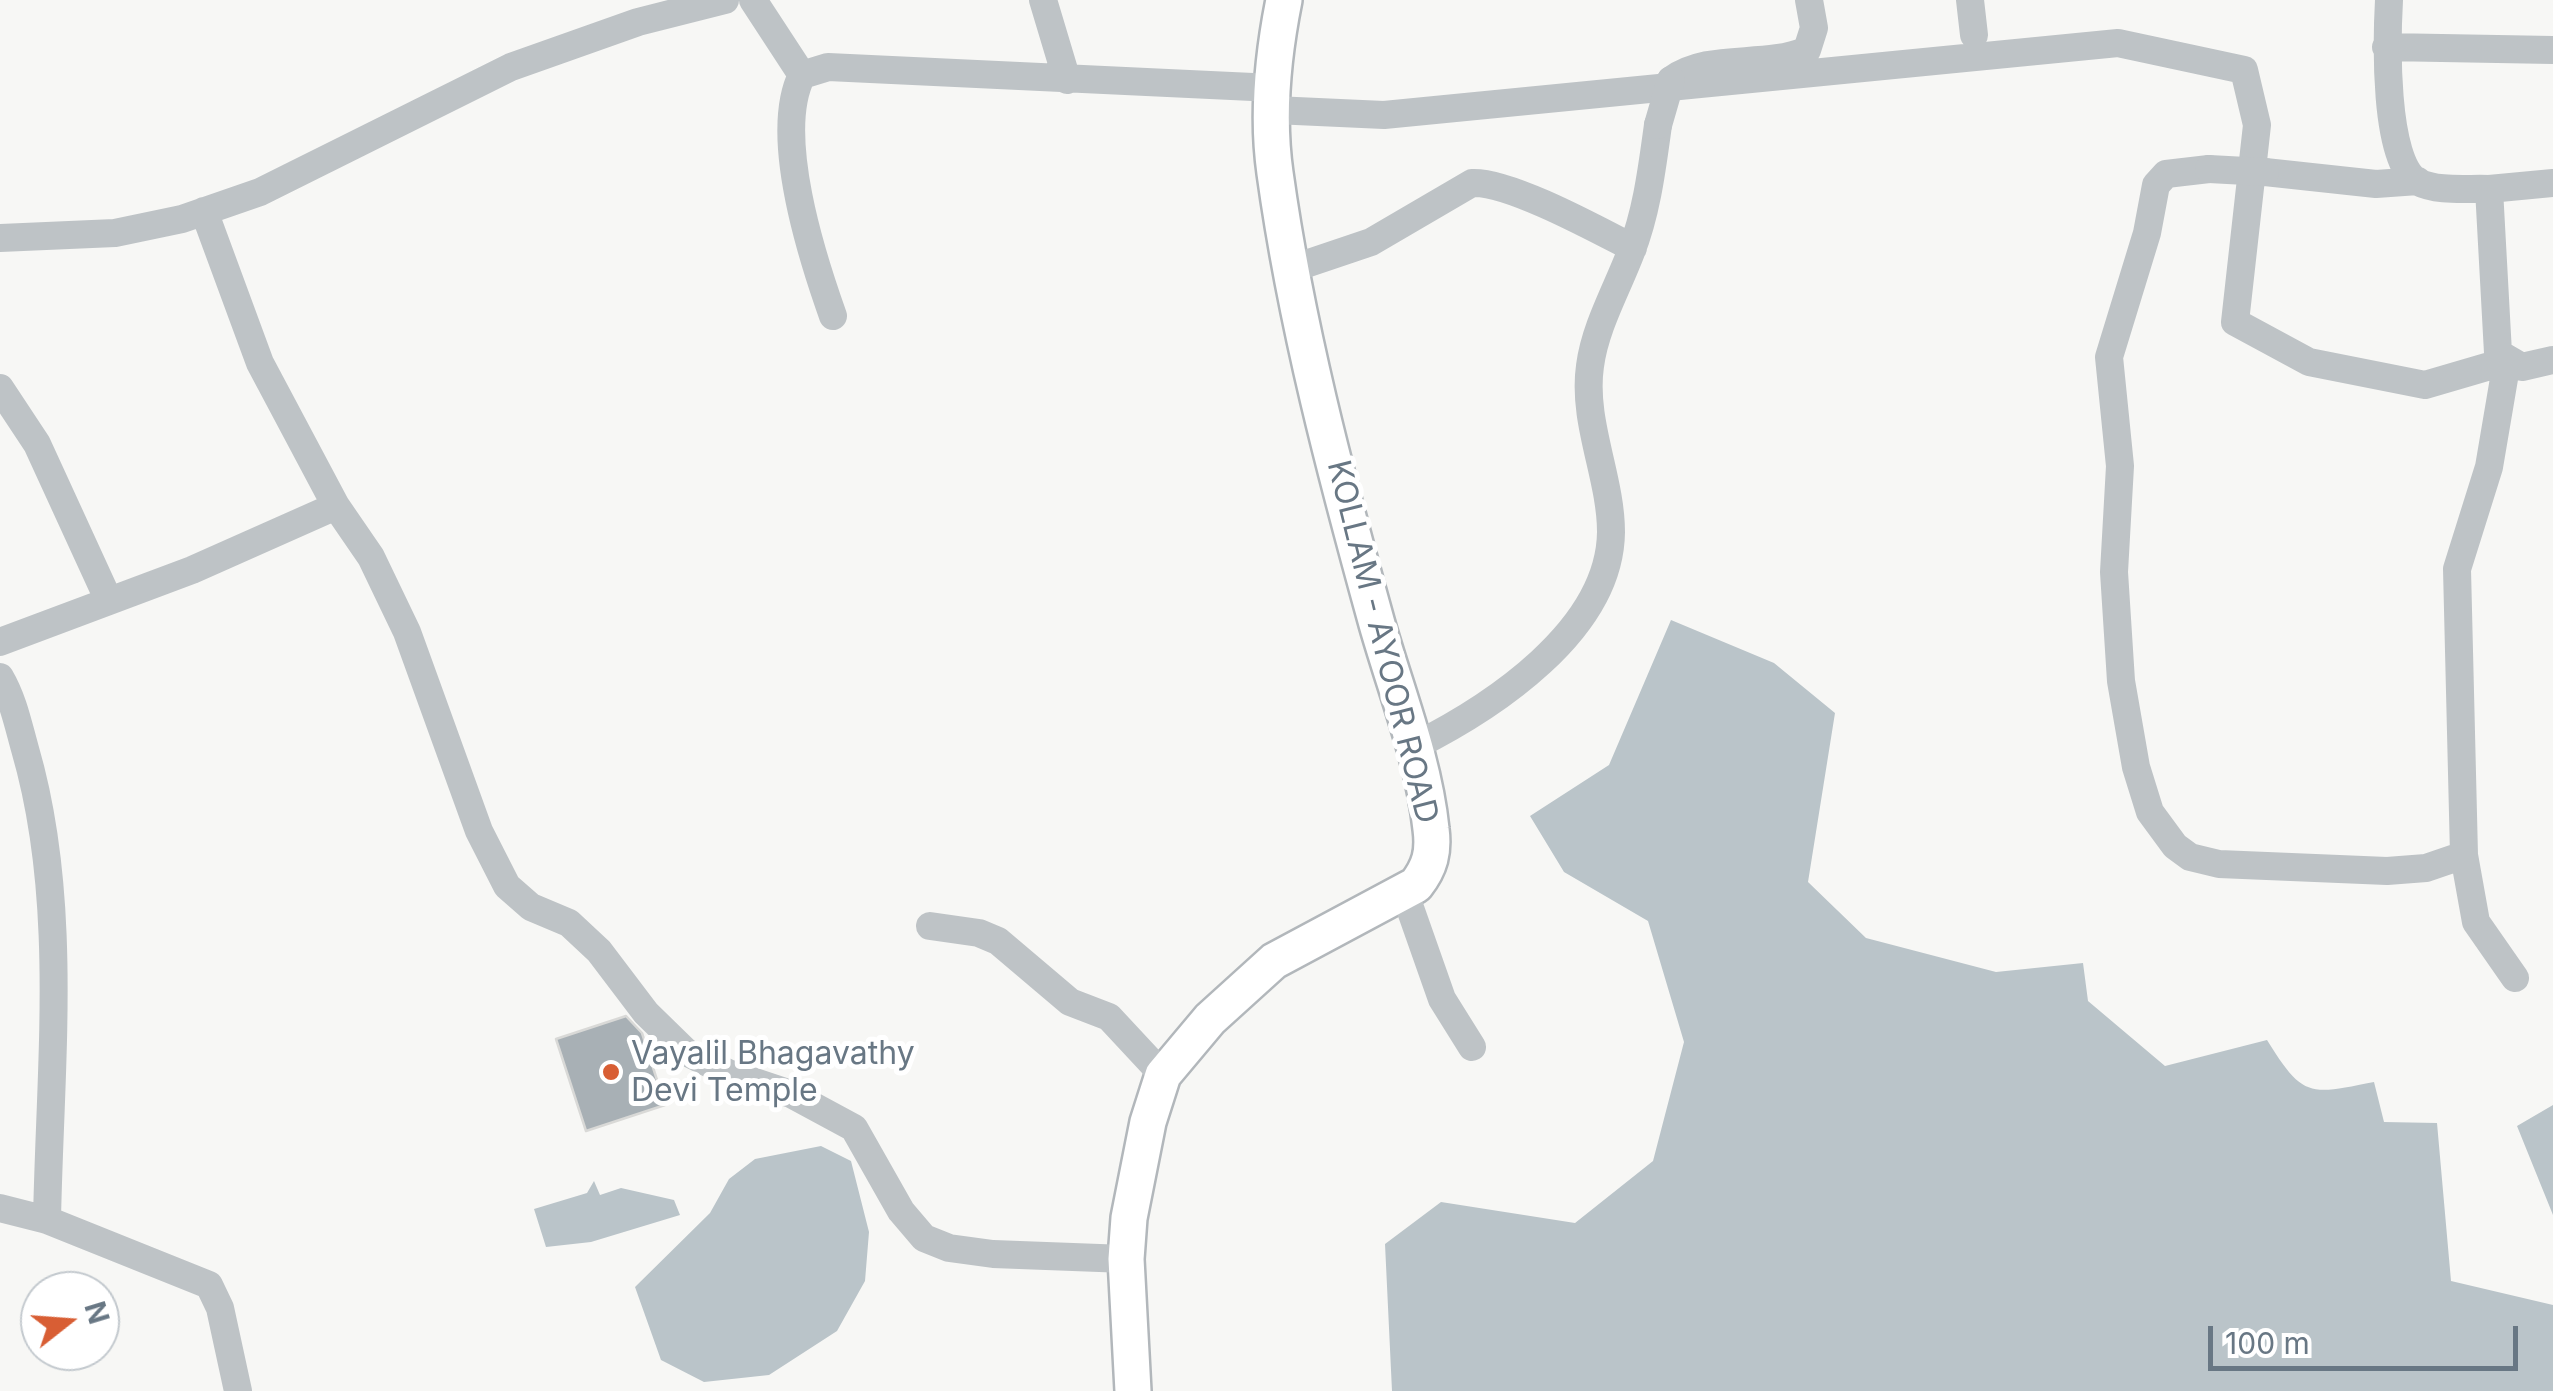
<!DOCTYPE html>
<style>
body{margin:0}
#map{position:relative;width:2553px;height:1391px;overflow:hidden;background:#f7f7f5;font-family:Inter,sans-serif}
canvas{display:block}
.north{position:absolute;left:20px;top:1271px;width:100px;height:100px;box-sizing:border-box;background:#fff;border:2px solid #c3c9ce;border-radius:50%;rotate:73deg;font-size:28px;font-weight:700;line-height:40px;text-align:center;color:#687784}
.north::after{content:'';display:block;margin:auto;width:35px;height:45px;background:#d85e34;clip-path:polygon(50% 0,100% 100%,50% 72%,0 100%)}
.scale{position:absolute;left:2208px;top:1326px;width:310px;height:45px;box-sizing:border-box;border:5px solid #687784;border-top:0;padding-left:12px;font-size:30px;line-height:35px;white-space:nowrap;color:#687784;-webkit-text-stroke:8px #fff;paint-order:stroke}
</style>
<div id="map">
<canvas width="2553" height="1391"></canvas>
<div class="north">N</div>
<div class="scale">100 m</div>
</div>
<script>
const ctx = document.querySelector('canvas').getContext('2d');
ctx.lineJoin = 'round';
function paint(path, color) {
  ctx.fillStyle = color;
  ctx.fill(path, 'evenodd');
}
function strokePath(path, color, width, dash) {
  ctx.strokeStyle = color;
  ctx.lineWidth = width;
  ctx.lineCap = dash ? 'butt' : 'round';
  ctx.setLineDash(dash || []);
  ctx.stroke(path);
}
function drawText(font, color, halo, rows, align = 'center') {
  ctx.font = font + ' Inter,sans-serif';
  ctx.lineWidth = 10;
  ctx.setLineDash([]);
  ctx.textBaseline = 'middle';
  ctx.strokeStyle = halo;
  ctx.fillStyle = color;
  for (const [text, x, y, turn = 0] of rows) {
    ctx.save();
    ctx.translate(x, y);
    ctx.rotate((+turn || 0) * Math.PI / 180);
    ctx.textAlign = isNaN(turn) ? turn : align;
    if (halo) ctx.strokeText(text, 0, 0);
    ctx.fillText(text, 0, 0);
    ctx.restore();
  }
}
paint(new Path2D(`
 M1671 620 1774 663 1835 713 1808 882 1866 938 1996 972 2083 963 2088 1001 2165 1066 2267 1040C2303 1098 2309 1095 2374 1082L2384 1122 2437 1123 2451 1281 2553 1305V1391H1392L1385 1244 1441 1202 1575 1223 1653 1161 1684 1042 1648 921 1564 872 1530 816 1609 765Z
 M2553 1105V1215L2517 1126Z
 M821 1146 851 1161 869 1232 865 1281 837 1331 769 1375 704 1382 661 1360 635 1287 710 1213 729 1179 755 1159Z
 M594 1181 600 1195 621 1188 674 1200 680 1215 591 1242 546 1247 534 1209 587 1193Z`), '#bac4c9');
const building = new Path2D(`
 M626 1016 642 1033 665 1105 586 1131 556 1039Z`);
paint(building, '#a8b0b5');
strokePath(building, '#d9d9d7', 2.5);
const major = new Path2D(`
 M1133 1391 1126 1259 1129 1218 1148 1122 1163 1075 1210 1019 1274 961 1416 885C1430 867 1434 852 1431 829 1424 760 1396 691 1377 624 1336 476 1296 325 1275 173 1267 117 1273 55 1284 0`);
strokePath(major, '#b2b7bb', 40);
strokePath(new Path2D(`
 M753 0 802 75
 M1043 0 1067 80
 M1970 0 1974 35
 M2389 0C2387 36 2383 162 2418 182 2438 192 2468 188 2489 189L2498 353 2522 367 2553 360
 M2386 47 2553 50
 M1671 80C1710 52 1763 69 1807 50L1814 28 1809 0
 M1274 110 1384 115 2118 43 2244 70 2257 125 2235 322 2309 362 2425 385 2507 361 2489 467 2457 569 2464 855 2426 868 2387 871 2219 864 2190 857 2175 846 2150 812 2136 767 2121 681 2114 572 2120 466 2109 357 2147 233 2156 185 2166 174 2209 169
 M2265 172 2376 184 2418 181
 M2489 189 2553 183
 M204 211 260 363 336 506 371 557 407 632 479 831 507 886 531 907 569 923 599 951 646 1013 686 1052 728 1073 791 1094 854 1128 901 1211 924 1238 949 1248 993 1254 1126 1259
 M0 238 115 233 182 219 260 192 511 67 638 22 725 0
 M1291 269 1371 242 1472 183C1509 181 1598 230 1633 248
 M833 316C812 257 772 134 802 75L828 67 1274 88
 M0 388 37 444 109 601
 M0 642 192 570 336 506
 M0 677C13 699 18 724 25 749 69 900 50 1064 47 1220
 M1413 747C1491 708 1610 631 1611 532 1611 477 1582 422 1590 366 1595 327 1617 289 1631 252 1647 211 1652 168 1658 125
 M2464 855 2476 922 2515 978
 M1404 891 1442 999 1472 1047
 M930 926 979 933 998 941 1070 1002 1109 1017 1163 1075
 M0 1208 47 1220 209 1285 220 1308 238 1391`), '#bec3c6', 28);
strokePath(major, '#fff', 35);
strokePath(new Path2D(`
 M1658 125 1671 80
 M2209 169 2265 172`), '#bec3c6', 28);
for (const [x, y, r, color] of [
 [611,1072,10,"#d85e34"]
]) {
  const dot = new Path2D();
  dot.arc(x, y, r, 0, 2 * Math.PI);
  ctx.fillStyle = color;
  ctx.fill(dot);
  strokePath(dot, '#fff', 4);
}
drawText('32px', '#687784', '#fff', [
 ["KOLLAM - AYOOR ROAD",1382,642,76]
]);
drawText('32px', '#687784', '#fff', [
 ["Vayalil Bhagavathy",631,1054],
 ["Devi Temple",631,1091]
], 'left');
</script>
